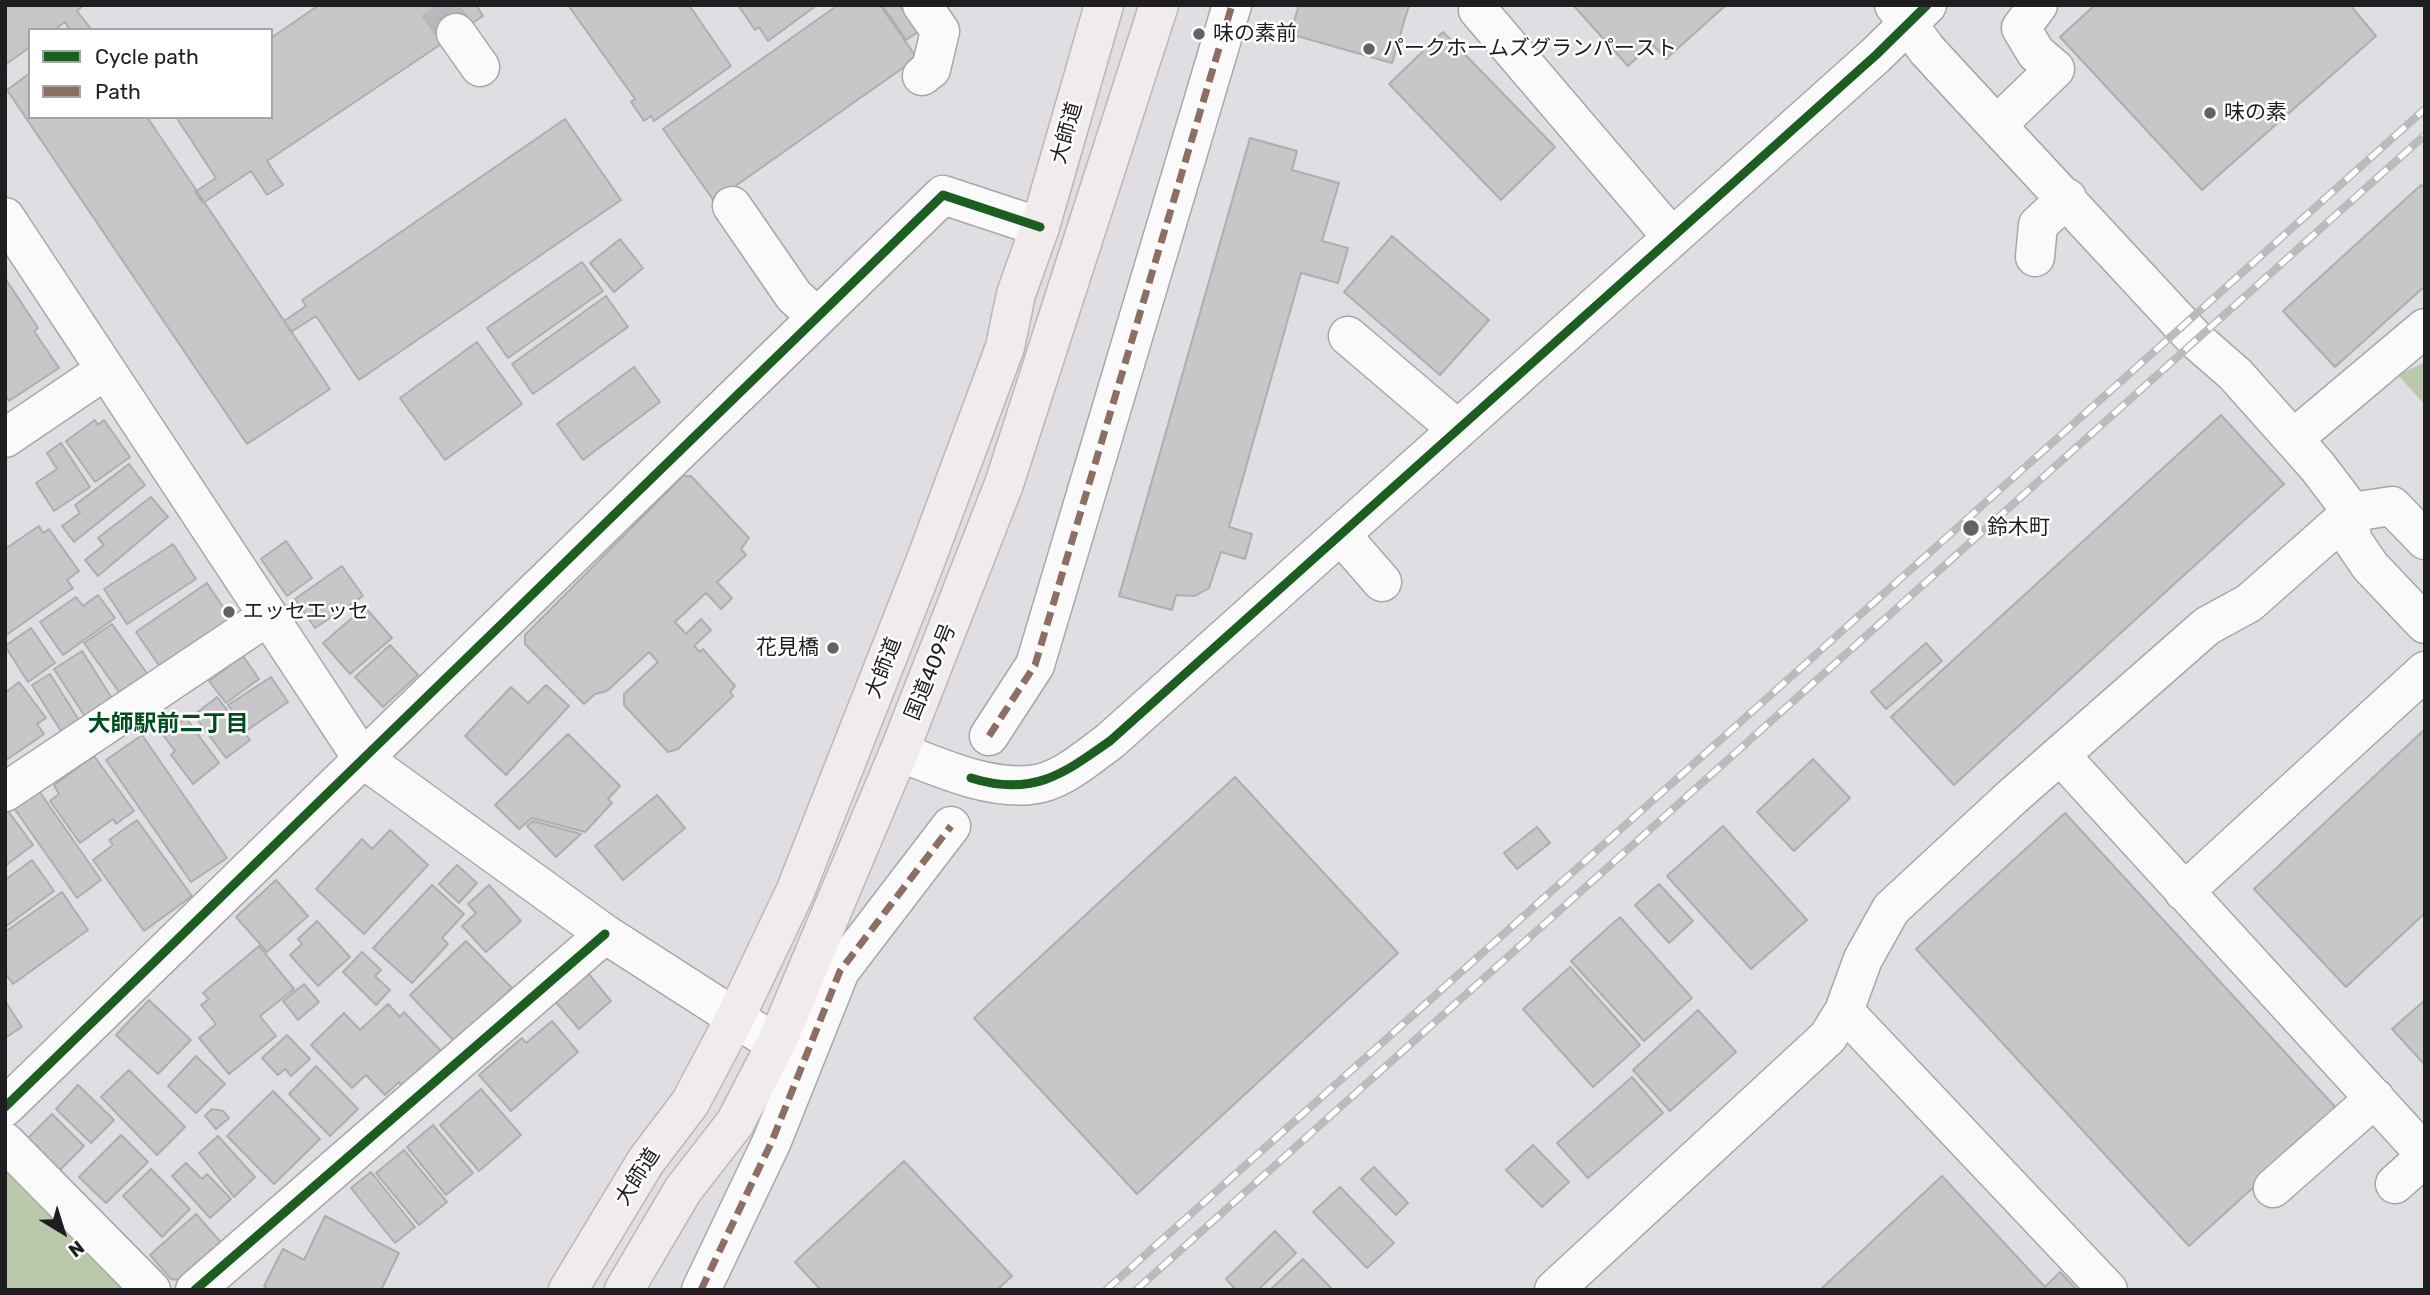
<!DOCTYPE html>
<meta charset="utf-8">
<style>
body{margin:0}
#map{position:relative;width:2430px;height:1295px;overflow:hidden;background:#e0dee3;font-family:Rubik,sans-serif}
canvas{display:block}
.frame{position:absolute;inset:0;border:7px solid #1e1e20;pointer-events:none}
.legend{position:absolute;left:28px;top:28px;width:245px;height:91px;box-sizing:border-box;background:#fff;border:2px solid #a5a5a6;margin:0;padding:9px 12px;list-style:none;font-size:21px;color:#1e1e20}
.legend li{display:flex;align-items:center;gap:14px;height:35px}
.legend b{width:35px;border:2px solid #a5a5a6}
.north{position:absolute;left:28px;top:1197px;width:70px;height:70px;-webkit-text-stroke:5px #fff;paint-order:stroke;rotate:142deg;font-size:19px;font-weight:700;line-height:28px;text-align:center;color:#1e1e20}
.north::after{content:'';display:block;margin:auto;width:24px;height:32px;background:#1e1e20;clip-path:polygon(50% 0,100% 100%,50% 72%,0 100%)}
</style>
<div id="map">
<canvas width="2430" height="1295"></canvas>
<div class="frame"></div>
<ul class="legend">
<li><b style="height:9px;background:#1b5e20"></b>Cycle path</li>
<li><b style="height:9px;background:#8d6e63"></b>Path</li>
</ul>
<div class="north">N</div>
</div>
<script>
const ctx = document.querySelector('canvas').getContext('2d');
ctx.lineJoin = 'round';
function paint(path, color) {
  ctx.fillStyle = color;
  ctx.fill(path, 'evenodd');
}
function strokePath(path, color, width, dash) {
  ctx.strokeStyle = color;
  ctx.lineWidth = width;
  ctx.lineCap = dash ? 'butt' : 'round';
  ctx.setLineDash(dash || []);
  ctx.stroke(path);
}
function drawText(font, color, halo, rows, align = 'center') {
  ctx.font = font + ' Rubik,"Noto Sans JP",sans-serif';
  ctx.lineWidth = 5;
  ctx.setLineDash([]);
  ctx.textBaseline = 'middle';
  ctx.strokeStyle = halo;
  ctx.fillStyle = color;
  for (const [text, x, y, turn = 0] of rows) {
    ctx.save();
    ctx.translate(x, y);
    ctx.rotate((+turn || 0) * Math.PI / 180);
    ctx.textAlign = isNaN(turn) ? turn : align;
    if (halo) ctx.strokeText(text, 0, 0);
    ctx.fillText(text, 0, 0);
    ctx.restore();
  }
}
paint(new Path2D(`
 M2425 362V405L2398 375Z
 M5 1166 128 1290H5Z`), '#b9c9aa');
const building = new Path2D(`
 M5 5H84L77 11 91 29 70 30 65 22 54 30H30V47L5 65Z
 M319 5H476L483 16 267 161 283 185 267 195 251 171 203 203 195 192 216 178 176 117H271V38Z
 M568 5H689L731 66 654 121 651 116 644 121 631 102 635 99Z
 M738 5H817L768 41 759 27 755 30Z
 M838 5H880L917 58 714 201 663 129Z
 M882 5H899L918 32 906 40Z
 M1299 5H1409L1392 63 1290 34Z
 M1573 5H1726L1666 59 1652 44 1628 66Z
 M2095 5H2350L2376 36 2202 190 2060 37Z
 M1443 32 1555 147 1501 200 1389 84Z
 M30 73V117H147L330 389 247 444 7 90Z
 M565 119 621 200 359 380 316 316 291 332 284 321 306 306 302 300Z
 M1250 138 1297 151 1292 170 1339 183 1322 241 1348 248 1338 283 1301 273 1229 527 1252 534 1245 559 1221 552 1209 588 1195 596 1176 595 1172 610 1119 596Z
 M2421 185 2425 189V286L2335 367 2283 311Z
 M1392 236 1489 320 1440 375 1344 292Z
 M620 239 643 268 614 292 590 263Z
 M582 262 603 291 508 358 487 328Z
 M5 278 38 328 34 331 59 368 9 401 5 395Z
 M606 296 628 327 533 394 512 364Z
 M477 342 522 404 445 460 400 398Z
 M634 367 660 402 583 460 557 424Z
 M2221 415 2284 484 1954 785 1891 717Z
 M95 420 98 425 104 420 130 457 95 482 66 441Z
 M61 443 90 487 54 511 36 483 57 469 47 453Z
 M129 464 145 485 74 542 62 526 80 513 75 505Z
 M683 476H691L749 538 741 549 746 555 717 582 732 598 721 609 706 593 675 622 686 634 701 619 711 630 694 646 700 652 703 649 735 686 730 692 733 696 678 749 668 752 624 705V694L658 662 649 652 607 691 595 694 584 704 525 644V635Z
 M151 497 168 517 98 576 85 560 104 545 98 538Z
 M39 526 43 533 49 529 79 571 67 580 73 588 5 636V549Z
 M286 541 312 578 287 596 261 559Z
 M173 544 196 579 127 624 104 589Z
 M342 566 363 596 315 628 295 599Z
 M207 583 229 616 227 622 160 667 136 632Z
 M98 595 115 618 63 655 40 622 76 597 83 606Z
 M365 607 392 638 350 674 323 643Z
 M112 624 151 679 124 699 84 643Z
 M31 628 55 663 28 682 5 646Z
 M1926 643 1942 661 1886 709 1871 692Z
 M390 645 418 675 383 707 355 677Z
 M82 651 115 703 88 721 54 669Z
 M243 656 259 679 226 703 209 681Z
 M50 674 82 725 64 736 32 685Z
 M271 677 288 702 246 731 228 705Z
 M19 682 46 718 37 724 44 734 5 761V693Z
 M546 685 569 706 506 775 465 736 511 687 528 703Z
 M217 697 250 740 226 758 194 715Z
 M186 718 219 763 193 784 171 755 175 751 163 735Z
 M2425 729V913L2346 987 2254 889Z
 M568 734 620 786 608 799 612 803 585 832 532 818 519 829 495 805Z
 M142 735 227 858 191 882 106 760Z
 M94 756 134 811 116 824 113 819 80 843 50 801 59 794 54 785Z
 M1813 759 1850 798 1794 851 1757 812Z
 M1235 777 1398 953 1137 1194 974 1018Z
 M39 791 101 880 77 898 14 808Z
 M657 795 685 828 623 880 595 846Z
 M8 811 33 845 5 866V813Z
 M2065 813 2338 1110 2189 1246 1916 949Z
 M137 820 192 896 144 931 93 860 113 845 109 840Z
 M533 821 581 834 556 857 527 826Z
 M1723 826 1807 920 1751 969 1667 876Z
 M1537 827 1550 843 1517 869 1504 853Z
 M390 830 428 865 364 934 316 889 362 839 372 849Z
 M32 860 54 891 5 927V880Z
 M457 865 477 883 459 903 439 884Z
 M276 880 308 916 267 952 236 917Z
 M1659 884 1693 921 1669 943 1635 905Z
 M432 885 464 914 442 938 448 944 412 983 373 948Z
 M489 885 521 921 486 952 462 926 476 913 468 904Z
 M62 892 88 930 13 984 5 973V932Z
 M1620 917 1692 998 1644 1041 1571 961Z
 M317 921 350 957 318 986 290 955 302 944 298 939Z
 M466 941 512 988 455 1042 410 995Z
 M259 946 294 989 260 1016 276 1036 229 1074 199 1038 216 1024 201 1005 209 999 203 993Z
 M362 952 381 970 375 976 390 990 376 1005 343 972Z
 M1570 967 1640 1045 1593 1087 1523 1009Z
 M587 972 611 1001 579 1029 554 1000Z
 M304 984 319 1002 298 1020 283 1001Z
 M149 1000 191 1040 158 1074 116 1035Z
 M2425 1000V1065L2392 1029Z
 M5 1001 22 1027 5 1038Z
 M388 1004 400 1017 404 1012 442 1052 404 1088 399 1082 385 1095 366 1075 352 1088 311 1045 344 1013 360 1030Z
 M1698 1010 1736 1052 1670 1111 1633 1070Z
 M552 1021 578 1052 511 1111 479 1075 522 1038 526 1043Z
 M287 1035 310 1059 291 1076 285 1069 278 1075 262 1058Z
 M196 1056 225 1084 196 1113 168 1086Z
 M316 1066 358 1109 330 1136 289 1094Z
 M129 1070 185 1127 157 1155 101 1097Z
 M1632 1077 1663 1113 1588 1178 1557 1143Z
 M78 1085 114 1120 91 1143 56 1109Z
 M481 1089 521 1135 479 1171 440 1125Z
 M273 1091 320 1139 274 1184 227 1136Z
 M212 1109 223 1111 229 1118 216 1129 205 1116Z
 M52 1114 84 1146 57 1173 24 1142Z
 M433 1125 473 1173 446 1195 407 1147Z
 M121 1135 148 1162 106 1203 79 1177Z
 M218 1136 255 1177 234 1197 199 1153Z
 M1533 1145 1569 1182 1542 1207 1506 1170Z
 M404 1150 447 1202 419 1225 376 1173Z
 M904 1161 1012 1276 997 1290H821L795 1262Z
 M186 1163 202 1179 207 1174 231 1199 210 1218 172 1176Z
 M1374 1167 1408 1203 1396 1215 1361 1179Z
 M151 1169 190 1209 162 1237 123 1196Z
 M371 1172 415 1227 395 1243 351 1188Z
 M1942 1176 2045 1287 2060 1272 2077 1290H1820Z
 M1340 1187 1394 1243 1367 1268 1313 1212Z
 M196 1214 225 1247 187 1281 171 1279 150 1255Z
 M325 1216 399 1253 381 1290H269L264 1286 283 1249 304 1260Z
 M1275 1231 1296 1253 1258 1290H1236L1226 1279Z
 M1303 1259 1333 1290H1270Z`);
paint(building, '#c7c6c9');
strokePath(building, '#aeadb0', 2);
strokePath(new Path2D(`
 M437 5 456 33`), '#b9b8bc', 38, [38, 19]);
const minor = new Path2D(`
 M1894 5 1927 50 1962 88 2196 340 2235 374 2317 466 2352 512 2351 538 2370 566 2425 624
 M1478 10 1671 236
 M456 33 480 67
 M922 76 931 69 940 31 922 5
 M1997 125 2055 69 2036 53 2021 28 2038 5
 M732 206 794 296 816 316
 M5 217 362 758 605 934 776 1044
 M2035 257 2038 225 2067 198
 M1348 336 1457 429
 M5 438 104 371
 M2293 439 2425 328
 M1341 535 1382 582
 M989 736 1035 665 1232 5
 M899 752C939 767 985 789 1030 785 1059 783 1087 758 1110 741L1876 55 1927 5
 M2060 755 2425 1154
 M5 792 268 616
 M2184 892 2425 671
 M1844 1011 2108 1290
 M5 1107 943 195 1040 227
 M5 1142 151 1290
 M2395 1184 2425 1157
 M2273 1188 2375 1098
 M195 1290 605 934
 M701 1290 772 1141 840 971 951 826
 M1554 1290 1828 1037 1844 1011 1863 959 1891 909 2012 797 2207 626 2249 603 2352 512 2392 506 2425 540`);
const highway = new Path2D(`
 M568 1290 646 1161 690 1103 735 1018 795 892 927 557 1005 347 1016 294 1040 227 1104 5
 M624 1290 683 1190 735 1123 776 1044 899 752 1004 484 1159 5`);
strokePath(minor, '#a7a6a9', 41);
strokePath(highway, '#bdb5b8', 41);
strokePath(minor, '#fafafb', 38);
strokePath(highway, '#f2ebec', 38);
const rail = new Path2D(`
 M1106 1290 2425 109
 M1136 1290 2425 135`);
strokePath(rail, '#bbbbbd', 8);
strokePath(rail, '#fff', 5, [16]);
strokePath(new Path2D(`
 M989 736 1035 665 1232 5
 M701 1290 772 1141 840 971 951 826`), '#8d6e63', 7, [14, 7]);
strokePath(new Path2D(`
 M971 778C1032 797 1062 775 1110 741L1876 55 1927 5
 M5 1107 943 195 1040 227
 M195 1290 605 934`), '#1b5e20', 9);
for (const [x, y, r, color] of [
 [1199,34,7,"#626164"],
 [1369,49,7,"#626164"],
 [2210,113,7,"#626164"],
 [1971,528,9,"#626164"],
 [229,612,7,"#626164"],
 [833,648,7,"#626164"]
]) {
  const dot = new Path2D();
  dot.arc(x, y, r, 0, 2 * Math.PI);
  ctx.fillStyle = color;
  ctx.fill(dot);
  strokePath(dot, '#fff', 2.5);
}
drawText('21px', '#1e1e20', '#fff', [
 ["味の素前",1213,34],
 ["パークホームズグランパースト",1383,49],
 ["味の素",2224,113],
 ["鈴木町",1987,528],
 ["エッセエッセ",243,612],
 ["花見橋",819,648,"right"]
], 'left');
drawText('21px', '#1e1e20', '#fff', [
 ["大師道",1067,133,-74],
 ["大師道",884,668,-69],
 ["国道409号",931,672,-68],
 ["大師道",638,1177,-57]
]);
drawText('bold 23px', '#004d20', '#fff', [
 ["大師駅前二丁目",168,724]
]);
</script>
